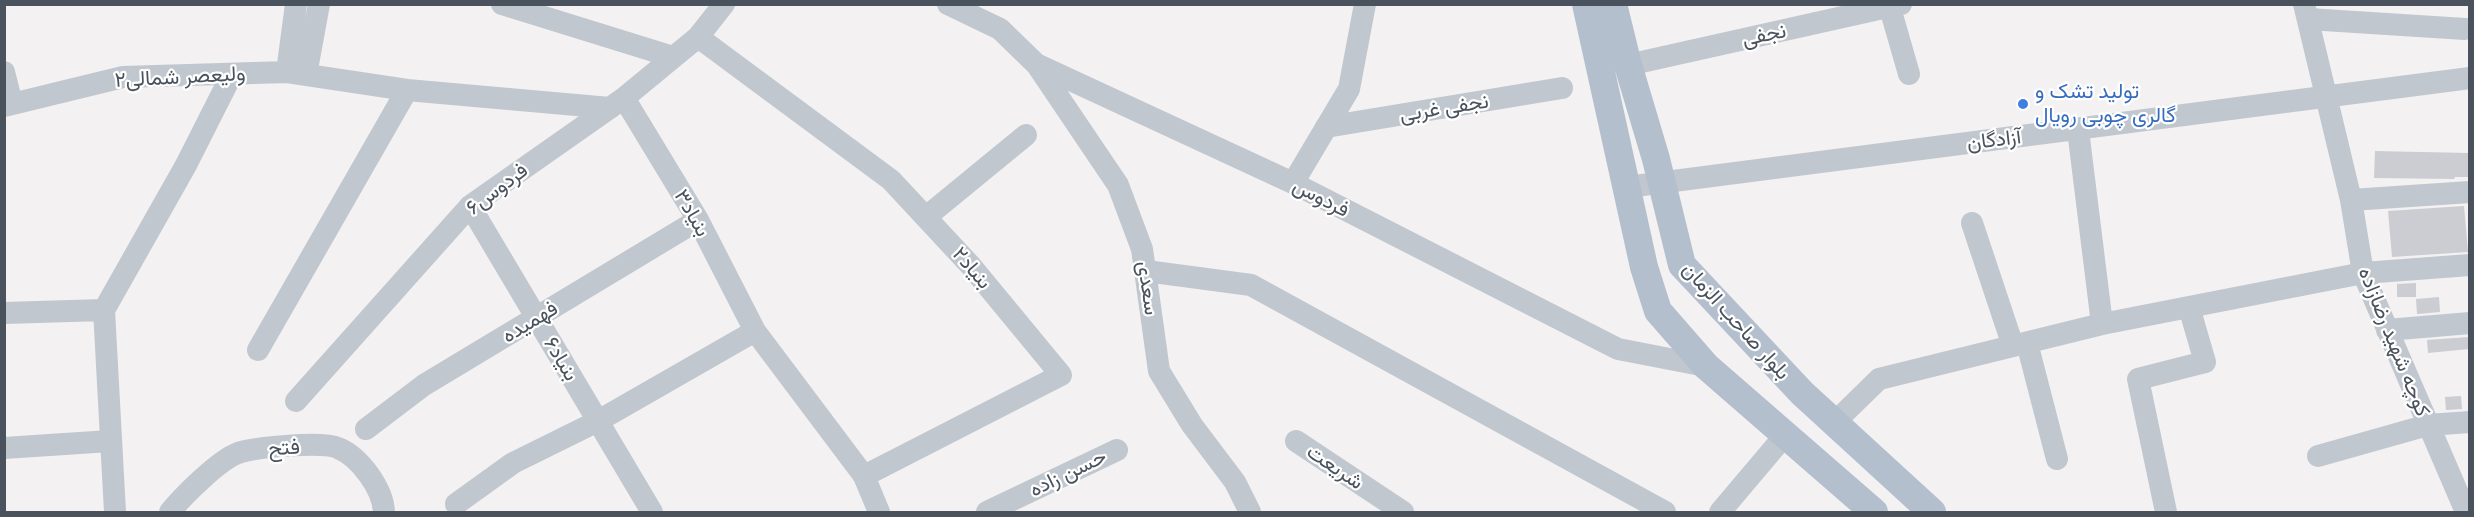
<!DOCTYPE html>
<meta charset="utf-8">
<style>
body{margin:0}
#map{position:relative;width:2474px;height:517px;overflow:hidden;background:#f3f1f1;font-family:"Public Sans",sans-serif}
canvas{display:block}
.frame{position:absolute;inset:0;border:6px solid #4a535d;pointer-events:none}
</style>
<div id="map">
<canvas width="2474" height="517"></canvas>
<div class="frame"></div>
</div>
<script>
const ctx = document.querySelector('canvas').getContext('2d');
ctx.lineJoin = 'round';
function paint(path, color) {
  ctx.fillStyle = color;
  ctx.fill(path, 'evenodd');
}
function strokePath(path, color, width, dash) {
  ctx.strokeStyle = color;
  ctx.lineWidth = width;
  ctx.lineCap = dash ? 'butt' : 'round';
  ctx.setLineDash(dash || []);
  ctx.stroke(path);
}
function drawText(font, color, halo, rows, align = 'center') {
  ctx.font = font + ' "Public Sans",Vazirmatn,sans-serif';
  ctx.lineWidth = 4.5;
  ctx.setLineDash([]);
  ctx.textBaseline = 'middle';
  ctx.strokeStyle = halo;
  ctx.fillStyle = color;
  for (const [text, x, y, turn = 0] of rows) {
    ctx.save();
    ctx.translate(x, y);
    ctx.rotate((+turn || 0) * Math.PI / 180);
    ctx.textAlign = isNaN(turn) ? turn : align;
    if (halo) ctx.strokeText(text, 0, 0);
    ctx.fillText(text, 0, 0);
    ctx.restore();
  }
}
paint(new Path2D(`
 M2375 151 2469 153V177H2455L2454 179 2374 178Z
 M2464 206 2468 252 2392 257 2388 211Z
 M2416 283V297H2397V284Z
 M2439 297 2440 312 2417 314 2416 299Z
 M2469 337V349L2428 353 2427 340Z
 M2461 396 2462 409 2446 410 2445 397Z`), '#cbcdd3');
strokePath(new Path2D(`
 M502 4 673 57
 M948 4 1000 29 1036 64 1293 183 1618 349 1706 366
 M2304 4 2351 200 2363 273 2466 512
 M1890 8 1909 74
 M2308 19 2465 29
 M698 37 891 180 971 266 1061 375 864 476
 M1037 65 1118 185 1142 249 1159 371 1192 425 1235 482 1250 512
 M1628 65 1901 4
 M4 72 12 104
 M287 72 296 4
 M306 75 319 4
 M624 98 698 220 755 331 864 476 879 512
 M4 106 123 77 287 72 407 90 610 108
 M1326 127 1562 88
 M2078 130 2102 324
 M1293 183 1349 89 1365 4
 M1627 187 2470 78
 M2351 200 2470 192
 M470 206 652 512
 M926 217 1026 135
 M1972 223 2013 346
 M1146 271 1251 285 1665 512
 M4 313 104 310
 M2387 330 2470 323
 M2027 343 2057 459
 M258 350 407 90
 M296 401 470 206 624 98 698 37 724 4
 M1834 423 1879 379 2102 324 2363 273 2470 265
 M366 429 424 385 698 220
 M1296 441 1403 512
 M4 448 110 441
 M2318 456 2428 425 2470 422
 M456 504 513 463 598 421 755 331
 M115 512 104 310 186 165 232 74
 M170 512C183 496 219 460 238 453 256 447 322 441 338 448 360 457 383 489 384 512
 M987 512 1117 450
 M1720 512 1786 434
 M2166 512 2138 379 2205 362 2189 307`), '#c0c7ce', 22);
strokePath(new Path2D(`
 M1586 4 1644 267 1658 311 1706 366 1874 512
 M1613 4 1628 65 1656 159 1682 265 1802 393 1932 512`), '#b3bfcd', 28);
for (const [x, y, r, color] of [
 [2023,104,6,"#3f7fe0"]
]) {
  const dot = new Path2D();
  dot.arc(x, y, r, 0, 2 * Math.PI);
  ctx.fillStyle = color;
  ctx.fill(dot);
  strokePath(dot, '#fff', 2);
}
drawText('21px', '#4a535d', '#fff', [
 ["نجفی",1764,35,-12],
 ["ولیعصر شمالی۲",180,77,-3],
 ["نجفی غربی",1444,108,-9],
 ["آزادگان",1994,140,-7],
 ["فردوس۶",497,189,-37],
 ["فردوس",1321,198,27],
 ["بنیاد۳",692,213,60],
 ["بنیاد۲",972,268,49],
 ["سعدی",1148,288,82],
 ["بلوار صاحب الزمان",1736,321,48],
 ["فهمیده",530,322,-31],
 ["کوچه شهید رضازاده",2394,342,68],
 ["بنیاد۶",561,359,59],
 ["فتح",284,448,-4],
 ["شریعت",1335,467,34],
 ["حسن زاده",1068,473,-26]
]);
drawText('21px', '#366cbe', '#fff', [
 ["تولید تشک و",2035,92],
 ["گالری چوبی رویال",2035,116]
], 'left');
</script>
